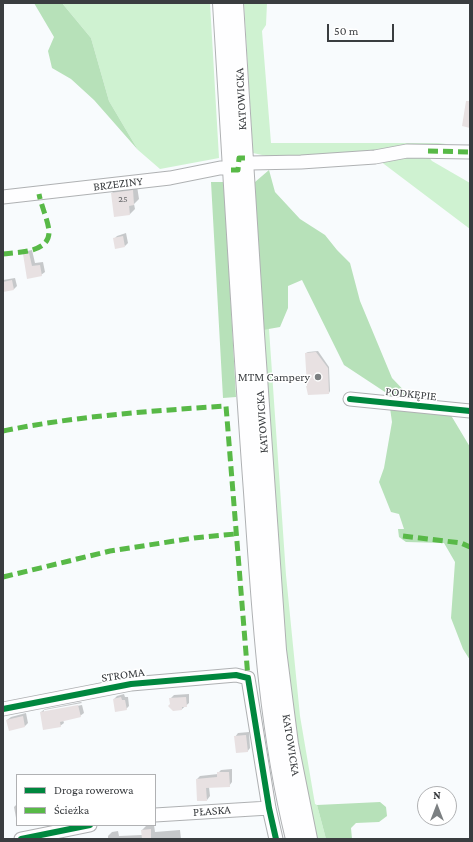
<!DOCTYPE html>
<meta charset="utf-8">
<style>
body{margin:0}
#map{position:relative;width:473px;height:842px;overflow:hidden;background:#f8fbfd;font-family:"Crimson Pro",serif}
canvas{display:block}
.frame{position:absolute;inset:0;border:4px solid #3a3d40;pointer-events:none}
.legend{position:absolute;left:16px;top:774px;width:140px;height:52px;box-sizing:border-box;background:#fff;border:1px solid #b0b1b3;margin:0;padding:5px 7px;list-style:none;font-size:12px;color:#3a3d40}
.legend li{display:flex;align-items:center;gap:8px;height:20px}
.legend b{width:20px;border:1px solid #b0b1b3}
.north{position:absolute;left:417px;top:786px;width:40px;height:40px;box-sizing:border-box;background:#fff;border:1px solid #b0b1b3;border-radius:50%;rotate:0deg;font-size:11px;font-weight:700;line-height:16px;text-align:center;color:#3a3d40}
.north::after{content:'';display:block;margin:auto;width:14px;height:18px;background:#7c8082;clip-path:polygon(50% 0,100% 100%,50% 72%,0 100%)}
.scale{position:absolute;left:327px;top:24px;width:67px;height:18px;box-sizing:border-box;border:2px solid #3a3d40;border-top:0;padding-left:5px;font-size:12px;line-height:14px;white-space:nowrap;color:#3a3d40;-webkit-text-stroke:3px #fff;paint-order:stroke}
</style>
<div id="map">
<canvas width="473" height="842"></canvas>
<div class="frame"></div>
<ul class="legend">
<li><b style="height:5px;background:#00873e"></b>Droga rowerowa</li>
<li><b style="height:5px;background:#58b947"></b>Ścieżka</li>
</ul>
<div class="north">N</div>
<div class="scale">50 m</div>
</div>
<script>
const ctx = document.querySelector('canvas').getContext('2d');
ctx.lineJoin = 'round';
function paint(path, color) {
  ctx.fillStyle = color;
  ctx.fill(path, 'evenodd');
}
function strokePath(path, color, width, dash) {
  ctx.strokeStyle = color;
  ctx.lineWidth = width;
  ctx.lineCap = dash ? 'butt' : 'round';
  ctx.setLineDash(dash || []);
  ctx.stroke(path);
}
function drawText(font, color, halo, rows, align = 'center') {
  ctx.font = font + ' "Crimson Pro",serif';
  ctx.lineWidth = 3;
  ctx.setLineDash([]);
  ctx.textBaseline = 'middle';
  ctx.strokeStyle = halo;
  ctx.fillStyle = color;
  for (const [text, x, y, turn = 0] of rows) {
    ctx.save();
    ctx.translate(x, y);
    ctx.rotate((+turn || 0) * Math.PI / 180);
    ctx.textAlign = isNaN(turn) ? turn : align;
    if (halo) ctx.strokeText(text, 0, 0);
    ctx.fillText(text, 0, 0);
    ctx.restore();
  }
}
paint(new Path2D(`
 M62 3H210L219 158 160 169 138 150 109 101 91 38Z
 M244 3H267L266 25 262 31 271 143H446L367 153 271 157 253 153Z
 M426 154 432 161 470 183V229L380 161Z
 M263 328 269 329 286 575 300 716 315 804 317 805 326 839H317C291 738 283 634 276 531 272 463 267 396 263 328Z`), '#cff2d1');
paint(new Path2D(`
 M34 3H62L91 38 109 101 138 150 94 100 71 79 52 68 48 51 54 37Z
 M269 170 275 192 300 219 325 235 337 250 350 263 360 301 392 378 412 399 449 412 470 447V660L463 649 451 618 455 562 444 543 406 542 399 537 398 529H404L399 514 391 512 379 482 384 468 392 422 388 394 344 365 302 280 288 286V308L280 327 263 330 257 236 255 182Z
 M211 182H224L236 397 223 398Z
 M380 802 386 807 387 816 379 822 356 823 351 828 352 839H326L317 805Z`), '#b7e1b9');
paint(new Path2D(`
 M137 186 139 199 134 204 135 209 130 214 115 216 112 193 117 188Z
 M126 233 128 243 125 246 114 239 117 236Z
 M32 250 35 263 43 262 45 272 41 275 28 277 24 254 27 251Z
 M15 278 17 286 14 289 3 291V280Z
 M318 351 329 367 330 391 329 393 306 353 308 352Z
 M124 694 125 697H128L129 706 126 709 114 699 117 696Z
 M189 694V703L182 709 171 704 170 699 174 695Z
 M81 702 82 703 44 710V712L82 705 84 713 80 716 63 720 64 723 60 726 41 712 45 709Z
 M26 713 28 723 25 726 7 720 11 717Z
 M249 732 250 748 247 752 235 737 238 733Z
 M232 769V782L229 786 209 787 210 796 207 800 197 779 200 776 218 774V773L221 770Z
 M17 804V817L16 818 14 807Z
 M154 825 155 832 180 830 181 839H108V836L112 832 118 831 119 836 142 835V830L146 826Z`), '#0003');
paint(new Path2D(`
 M466 101H470V128L462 126Z
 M133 190 134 205 129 206 130 215 114 217 111 193Z
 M123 236 125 247 115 249 113 238Z
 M29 253 32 266 40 265 42 276 27 279 23 254Z
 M12 280 14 290 3 292V282Z
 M316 352 328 368 329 394 308 395 306 386H307L305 353Z
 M121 697 122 700H125L127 710 115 712 113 699Z
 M186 697 187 707H182V710L173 711 168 706 170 704 169 698Z
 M78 705 81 717 60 722 61 727 43 730 40 712Z
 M23 716 25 727 9 731 6 720Z
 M246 735 248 752 236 753 234 736Z
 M217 772H229L230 787 206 788 207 801H197L196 779 217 777Z
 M151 829V839H142L141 830Z`), '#e8e1e2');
const minor = new Path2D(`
 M245 158 250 163 301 162 375 157 407 151 470 152
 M3 197 170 178 220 168H226L231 170
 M350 399 470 411
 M3 709 131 684 236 675 248 678 269 808 276 839
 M155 815 269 808
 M21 839 90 825`);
const major = new Path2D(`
 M221 3C231 166 240 329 252 492 260 608 266 725 294 839
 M235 3 256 334 278 650 290 744 309 839`);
strokePath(minor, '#afb1b3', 15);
strokePath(major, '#afb1b3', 18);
strokePath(minor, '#fefeff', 13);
strokePath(major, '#fefeff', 16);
strokePath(new Path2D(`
 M428 151 470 152
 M231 170H238L239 158H245
 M3 254C18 252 50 253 49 231 48 220 41 205 39 194
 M3 431C76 416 151 411 226 406L248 678
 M403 536 461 543 470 547
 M3 577 110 551 194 538 235 534`), '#58b947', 5, [10, 5]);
strokePath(new Path2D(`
 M350 399 470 411
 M3 709 131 684 236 675 248 678 269 808 276 839
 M21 839 90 825`), '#00873e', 6);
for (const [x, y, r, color] of [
 [318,377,4,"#7c8082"]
]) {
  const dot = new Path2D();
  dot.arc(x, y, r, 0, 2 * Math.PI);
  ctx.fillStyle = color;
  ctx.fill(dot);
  strokePath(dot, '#fff', 1.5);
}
drawText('10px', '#67686a', null, [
 ["25",123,199]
]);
drawText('12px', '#3a3d40', '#fff', [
 ["KATOWICKA",241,99,-93],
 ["BRZEZINY",118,184,-7],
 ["PODKĘPIE",411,394,6],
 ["KATOWICKA",262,422,-94],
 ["STROMA",123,675,-8],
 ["KATOWICKA",291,745,81],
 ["PŁASKA",212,811,-4]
]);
drawText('12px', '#3a3d40', '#fff', [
 ["MTM Campery",310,377]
], 'right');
</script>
